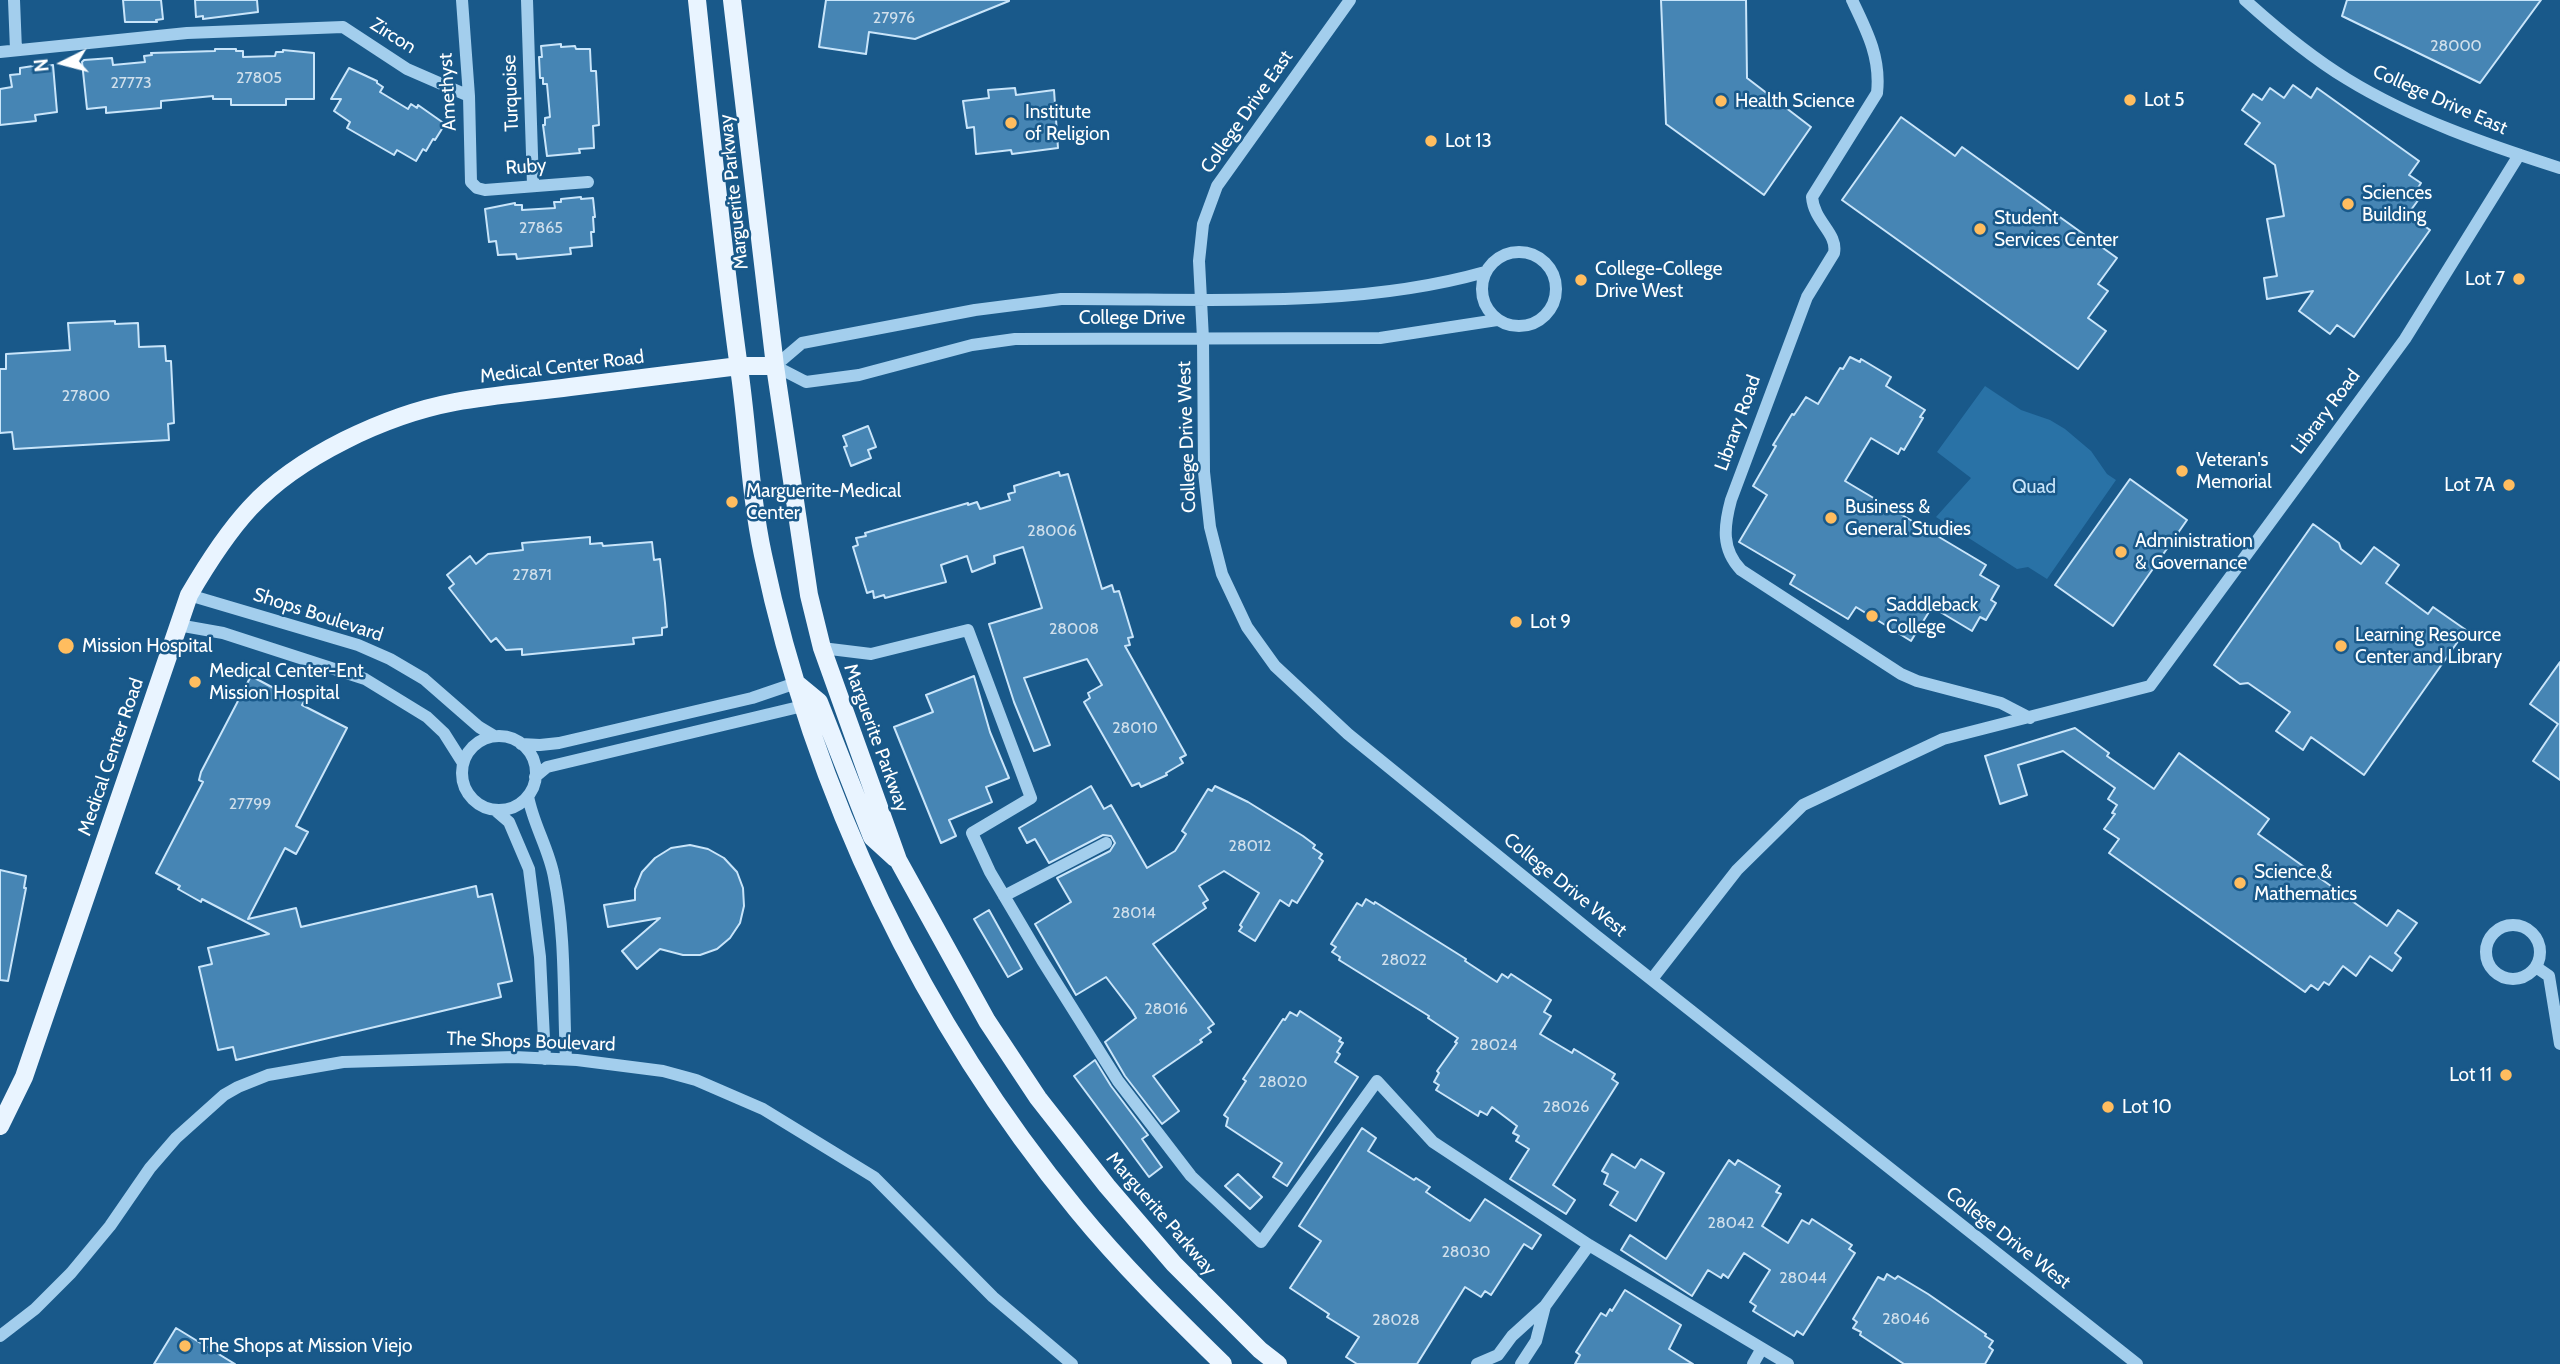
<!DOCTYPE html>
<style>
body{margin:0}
#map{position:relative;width:2560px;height:1364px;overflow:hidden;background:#19598a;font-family:Cabin,sans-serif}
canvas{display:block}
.north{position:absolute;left:28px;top:28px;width:70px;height:70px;-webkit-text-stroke:5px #19598a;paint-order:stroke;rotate:264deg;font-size:19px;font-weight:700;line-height:28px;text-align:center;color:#fff}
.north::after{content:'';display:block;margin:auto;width:24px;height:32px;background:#fff;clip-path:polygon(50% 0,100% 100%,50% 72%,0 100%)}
</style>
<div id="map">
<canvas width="2560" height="1364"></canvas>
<div class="north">N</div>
</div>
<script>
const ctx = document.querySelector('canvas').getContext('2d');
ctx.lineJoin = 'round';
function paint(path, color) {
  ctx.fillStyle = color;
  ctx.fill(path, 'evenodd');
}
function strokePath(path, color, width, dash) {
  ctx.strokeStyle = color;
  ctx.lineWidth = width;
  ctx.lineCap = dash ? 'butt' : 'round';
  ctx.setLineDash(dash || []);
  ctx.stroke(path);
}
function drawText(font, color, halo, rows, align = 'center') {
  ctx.font = font + ' Cabin,sans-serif';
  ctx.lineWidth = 5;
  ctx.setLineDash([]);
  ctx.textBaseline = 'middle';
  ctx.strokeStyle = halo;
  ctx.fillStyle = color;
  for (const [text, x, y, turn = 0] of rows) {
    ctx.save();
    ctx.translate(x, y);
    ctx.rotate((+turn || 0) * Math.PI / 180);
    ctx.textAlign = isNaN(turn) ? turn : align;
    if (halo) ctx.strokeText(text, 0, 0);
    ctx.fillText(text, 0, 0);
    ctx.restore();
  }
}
paint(new Path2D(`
 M1985 386 2021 410 2050 420 2065 429 2091 451 2107 474 2116 480 2047 579 2028 567 2017 569 1936 517 1971 478 1937 452Z`), '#2972a6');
const building = new Path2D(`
 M123 0H161L163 19 156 20 157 22H125Z
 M195 0H257L258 12 203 19V16L196 17Z
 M826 0H1009V1L915 39 869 32 866 54 819 47Z
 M1661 0H1746L1747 78 1811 127 1764 195 1666 124Z
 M2347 0H2541L2480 83 2342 16Z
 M561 44V47L575 46 576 49H590L591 71H596L599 125 593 126 594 148 579 149 580 153 547 156 543 125H545V118L550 117 547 84H543V78H540L539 57H542L541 46Z
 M215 49H236V51H243V57L275 56 276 52H283V50L314 53V99H286V105H231V99H213V96L161 101V108L106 113V107L87 109 82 62 84 60 112 58 113 65 145 62 144 56 152 55 151 53 215 51Z
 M46 64V66L53 65 57 112 35 115 36 121 0 125V89L12 87 10 75 20 74V68Z
 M349 68 377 81V83L383 87 380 92 408 109 411 104 417 108 418 105 445 124 435 140 433 139 426 151 423 149 416 161 397 150 394 155 347 128 350 122 334 111 341 99H331Z
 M2293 85 2311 98 2317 88 2419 161 2409 175 2421 183 2416 191 2422 195 2408 214 2430 230 2354 337 2337 325 2330 334 2299 311 2313 291 2267 299 2264 278 2277 276 2267 219 2284 216 2275 165 2245 144 2260 123 2242 110 2253 94 2262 100 2270 88 2284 98Z
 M1015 88 1016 95 1054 90 1058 148 1012 154 1011 150 976 154 974 127 967 128 963 101 989 98 988 90Z
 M1901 117 1955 156 1962 147 2117 258 2098 284 2108 291 2088 318 2106 331 2078 369 1842 200Z
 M581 197V199L593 198 595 217H593L594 232H591L592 246 570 248 571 254 517 259 516 254 498 255 496 241 489 242 485 209 515 203V205H522V210L555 208 554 202H561V199Z
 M115 321V324L138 323 139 347 165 346 166 361H171L174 423 168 424 169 440 14 449 12 432 0 433V369H6V354L70 350 68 323Z
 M1850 357 1860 362 1861 359 1891 377 1886 386 1925 410 1920 417 1923 418 1904 450 1901 448 1898 454 1871 438 1845 481 1986 565 1980 575 1999 586 1991 600 1996 603 1986 620 1980 617 1972 631 1932 607 1911 641 1856 607 1848 619 1790 584 1795 575 1739 542 1767 495 1753 486 1776 446 1773 445 1792 414 1794 415 1806 397 1818 404 1840 368 1843 369Z
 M868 426 876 447 868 450 871 458 851 466 844 447 847 446 843 436Z
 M1059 472 1060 476 1068 474 1102 589 1112 585 1114 592 1119 591 1133 637 1128 638 1130 645 1125 646 1186 755 1180 758 1183 763 1166 773 1167 775 1141 787 1139 783 1132 786 1084 702 1090 698 1088 693 1102 685 1087 659 1024 678 1050 745 1034 751 1014 702 989 624 1042 608 1023 547 994 556 995 563 972 572 967 556 941 565 946 582 885 598 884 595 874 598 873 591 867 593 853 547 858 545 856 538 866 536 865 533 968 503V505L977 502 980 509 1010 500 1008 494 1015 492 1014 486Z
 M2130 479 2187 520 2113 626 2055 585Z
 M2313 524 2339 543 2341 549 2361 564 2374 547 2399 565 2386 583 2428 614 2433 607 2466 630 2364 775 2311 737 2303 750 2276 731 2290 712 2248 683 2240 684 2214 665Z
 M590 537V544L602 543 603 546 652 542 654 560 660 559 665 603 667 627 662 628V635L633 638 634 644 522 655V649L506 650 496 638 491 642 449 588 454 584 447 575 470 556 476 564 488 554 523 550 522 543Z
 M2560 662V780L2533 761 2558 724 2530 704Z
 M251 676 281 692 283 689 305 700 302 705 347 728 296 826 308 832 296 854 285 848 248 919 296 908 301 927 476 886 478 897 492 894 512 981 498 984 501 997 236 1060 233 1047 218 1050 199 967 212 964 208 948 269 934 202 899 201 902 178 889 180 886 156 873 203 782 199 780 201 772Z
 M974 676 990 732 1009 778 986 787 992 802 949 820 956 836 941 843 894 727 933 712 926 695Z
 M2075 728 2109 753 2107 756 2154 789 2179 753 2269 819 2258 834 2387 926 2398 910 2417 923 2395 953 2401 958 2392 971 2370 956 2356 976 2343 966 2329 985 2324 982 2318 990 2311 985 2305 992 2109 853 2119 839 2104 829 2115 814 2112 813 2117 805 2108 799 2115 788 2063 751 2018 765 2027 795 2000 804 1985 756Z
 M1091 786 1104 809 1111 805 1147 868 1175 851 1186 834 1182 831 1208 789 1212 791 1215 786 1248 802 1303 836 1315 845 1313 848 1322 854 1319 858 1323 861 1297 903 1292 900 1289 906 1280 900 1255 941 1239 931 1242 927 1240 925 1259 893 1224 871 1199 886 1208 900 1203 903 1206 908 1153 944 1214 1024 1208 1028 1211 1032 1200 1040 1202 1042 1153 1076 1179 1111 1162 1124 1125 1076 1105 1042 1136 1018 1132 1011 1106 977 1076 995 1035 924 1071 902 1057 878 1110 851 1115 843 1111 836 1103 835 1049 863 1035 839 1027 843 1019 828Z
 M690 845 708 849 724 858 737 872 743 888 744 906 740 923 730 938 717 949 700 955H683L660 949 637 969 622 951 660 918 608 927 604 905 635 900V889L642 872 655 858 671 848Z
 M0 870 26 876 24 888H26L8 981 0 980Z
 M1366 899 1374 904 1375 902 1466 959 1465 961 1497 982 1502 974 1508 978 1511 974 1551 1000 1544 1012 1551 1016 1540 1034 1572 1053 1574 1049 1615 1074 1612 1079 1618 1083 1553 1185 1575 1200 1566 1214 1510 1179 1529 1149 1516 1141 1519 1136 1513 1133 1517 1126 1492 1107 1487 1115 1480 1111 1478 1116 1436 1090 1439 1085 1434 1082 1439 1073 1437 1071 1457 1043 1455 1042 1458 1038 1428 1018 1429 1016 1339 960 1340 957 1332 952 1336 947 1331 944 1357 903 1362 906Z
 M989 910 1022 969 1008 977 974 919Z
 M1300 1011 1341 1038 1339 1041 1343 1043 1337 1052 1340 1054 1335 1062 1358 1077 1287 1186 1273 1177 1282 1163 1226 1126 1228 1118 1224 1115 1246 1081 1243 1079 1283 1019 1285 1020 1290 1012 1297 1016Z
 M1095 1060 1111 1086 1148 1135 1142 1139 1162 1167 1149 1177 1074 1076Z
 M1362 1128 1376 1138 1368 1151 1414 1180 1416 1178 1430 1187 1426 1192 1465 1218 1470 1221 1485 1199 1541 1235 1532 1249 1524 1244 1491 1295 1485 1291 1481 1297 1465 1287 1417 1364H1357L1346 1357 1359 1337 1327 1317 1329 1314 1290 1288 1321 1241 1299 1226Z
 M1612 1154 1635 1168 1641 1159 1664 1173 1636 1221 1610 1205 1618 1192 1604 1184 1608 1174 1602 1171Z
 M1729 1160 1735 1165 1738 1160 1780 1186 1776 1192 1781 1194 1762 1226 1788 1243 1802 1220 1809 1224 1812 1219 1852 1245 1849 1249 1855 1253 1803 1335 1797 1331 1794 1336 1753 1311 1756 1306 1750 1302 1770 1270 1744 1253 1728 1278 1723 1274 1721 1278 1708 1270 1692 1296 1621 1250 1630 1235 1666 1259Z
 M1238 1174 1262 1197 1250 1209 1225 1186Z
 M1887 1274 1895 1279 1898 1276 1928 1294 1986 1334 1985 1336 1993 1341 1989 1347 1993 1350 1985 1364H1904L1860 1335 1861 1332 1853 1328 1857 1322 1853 1319 1878 1277 1884 1280Z
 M1625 1290 1681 1325 1669 1349 1693 1364H1575L1580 1355 1576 1352 1601 1313 1606 1316 1610 1309 1612 1311Z
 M176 1328 235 1364H154Z`);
paint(building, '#4685b4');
strokePath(building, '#c9e5fa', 2);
strokePath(new Path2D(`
 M14 0 16 50
 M462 0 469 96 471 182 477 188 485 190 588 182
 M527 0 533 185
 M1350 0 1217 186 1203 224 1199 261 1203 339 1204 472 1210 527 1222 574 1247 627 1275 666 1348 734 1594 934 2137 1364
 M1852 0C1867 31 1881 58 1877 93L1812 197C1814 222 1838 233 1834 253L1807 297 1731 500C1724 526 1721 549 1741 570L1901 674 1917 681 2001 703 2030 718
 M2245 0C2276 28 2311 57 2347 79 2412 119 2488 145 2560 168
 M0 52 187 33 343 27 407 69 469 96
 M1482 289a37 37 0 1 1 74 0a37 37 0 1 1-74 0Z
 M1485 272C1351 310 1199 298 1061 299L975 310 802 343 775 366 806 382 859 375 972 345 1015 339 1380 338 1497 320
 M189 595 358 645 390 659 424 679 479 727 494 736
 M178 625 223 633 365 679 427 717 444 733 463 763
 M822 648 871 654 968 630 1031 798 972 833 990 872 1042 960 1118 1081 1191 1176 1261 1242 1377 1081 1433 1142 1589 1245 1788 1364
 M462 773a37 37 0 1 1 74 0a37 37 0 1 1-74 0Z
 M521 744 540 745 559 743 752 698 796 683
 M535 777 547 767 803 706
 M528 796C533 824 549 849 554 877 566 936 563 1000 566 1059
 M495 810 509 822 529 869 540 957 545 1059
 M1004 896 1106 843
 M2486 952a27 27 0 1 1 54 0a27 27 0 1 1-54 0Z
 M2536 967 2549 976 2560 1044
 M1652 979 1737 870 1803 805 1943 739 2150 686 2405 339 2519 155
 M0 1336 35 1309 71 1273 110 1226 150 1168 176 1138 224 1095 238 1087 268 1075 343 1062 514 1057 577 1060 663 1071 696 1080 763 1109 874 1177 993 1297 1072 1364
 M1477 1364 1498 1355 1512 1336 1545 1306 1589 1245
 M1521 1364 1536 1341 1545 1306
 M1753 1364 1761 1350`), '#a3ceed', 12);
strokePath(new Path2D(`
 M697 0C710 123 722 246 739 368 748 429 750 495 763 555 813 793 923 1023 1077 1210 1122 1265 1172 1314 1223 1364
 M732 0 775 366 809 595 822 648 898 860 987 1021 1038 1098 1107 1186 1174 1264 1260 1350 1278 1364
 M796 683 819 702 872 837 895 858
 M0 1126 24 1077 189 595C207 564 226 534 250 508 298 456 386 415 455 402 493 395 532 392 570 387 626 380 683 373 739 366H775`), '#e9f4ff', 18);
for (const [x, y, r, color] of [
 [2130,100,7,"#ffbd5f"],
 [1721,101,7,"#ffbd5f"],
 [1011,123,7,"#ffbd5f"],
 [1431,141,7,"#ffbd5f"],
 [2348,204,7,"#ffbd5f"],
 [1980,229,7,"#ffbd5f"],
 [2519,279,7,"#ffbd5f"],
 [1581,280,7,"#ffbd5f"],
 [2182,471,7,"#ffbd5f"],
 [2509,485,7,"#ffbd5f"],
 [732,502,7,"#ffbd5f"],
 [1831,518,7,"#ffbd5f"],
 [2121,552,7,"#ffbd5f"],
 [1872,616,7,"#ffbd5f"],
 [1516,622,7,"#ffbd5f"],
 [66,646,9,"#ffbd5f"],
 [2341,646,7,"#ffbd5f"],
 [195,682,7,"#ffbd5f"],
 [2240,883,7,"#ffbd5f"],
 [2506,1075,7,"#ffbd5f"],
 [2108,1107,7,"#ffbd5f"],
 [185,1346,7,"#ffbd5f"]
]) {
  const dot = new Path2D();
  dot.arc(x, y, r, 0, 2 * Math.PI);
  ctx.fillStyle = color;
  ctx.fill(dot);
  strokePath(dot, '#19598a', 2.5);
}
drawText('16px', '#d1e0ec', null, [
 ["27976",894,18],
 ["28000",2456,46],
 ["27805",259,78],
 ["27773",131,83],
 ["27865",541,228],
 ["27800",86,396],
 ["28006",1052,531],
 ["27871",532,575],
 ["28008",1074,629],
 ["28010",1135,728],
 ["27799",250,804],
 ["28012",1250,846],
 ["28014",1134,913],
 ["28022",1404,960],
 ["28016",1166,1009],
 ["28024",1494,1045],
 ["28020",1283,1082],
 ["28026",1566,1107],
 ["28042",1731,1223],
 ["28030",1466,1252],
 ["28044",1803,1278],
 ["28046",1906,1319],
 ["28028",1396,1320]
]);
drawText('19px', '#fff', '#19598a', [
 ["Zircon",393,36,32],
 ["Amethyst",448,92,-93],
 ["Turquoise",511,93,-92],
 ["College Drive East",2440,100,24],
 ["College Drive East",1247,112,-55],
 ["Ruby",526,167,-4],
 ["Marguerite Parkway",734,192,-96],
 ["College Drive",1132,318],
 ["Medical Center Road",562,367,-7],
 ["Library Road",2326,412,-53],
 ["Library Road",1738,423,-70],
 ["College Drive West",1187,437,-92],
 ["Shops Boulevard",318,615,18],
 ["Marguerite Parkway",876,738,70],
 ["Medical Center Road",111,757,-71],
 ["College Drive West",1565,885,39],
 ["The Shops Boulevard",531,1042,2],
 ["Marguerite Parkway",1161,1214,49],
 ["College Drive West",2008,1238,38]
]);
drawText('19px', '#fff', '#19598a', [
 ["Lot 5",2144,100],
 ["Health Science",1735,101],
 ["Institute",1025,112],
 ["of Religion",1025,134],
 ["Lot 13",1445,141],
 ["Sciences",2362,193],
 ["Building",2362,215],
 ["Student",1994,218],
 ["Services Center",1994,240],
 ["College-College",1595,269],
 ["Drive West",1595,291],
 ["Lot 7",2505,279,"right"],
 ["Veteran's",2196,460],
 ["Memorial",2196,482],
 ["Lot 7A",2495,485,"right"],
 ["Marguerite-Medical",746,491],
 ["Center",746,513],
 ["Business &",1845,507],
 ["General Studies",1845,529],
 ["Administration",2135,541],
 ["& Governance",2135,563],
 ["Saddleback",1886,605],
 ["College",1886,627],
 ["Lot 9",1530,622],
 ["Learning Resource",2355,635],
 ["Center and Library",2355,657],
 ["Mission Hospital",82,646],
 ["Medical Center-Ent",209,671],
 ["Mission Hospital",209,693],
 ["Science &",2254,872],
 ["Mathematics",2254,894],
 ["Lot 11",2492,1075,"right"],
 ["Lot 10",2122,1107],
 ["The Shops at Mission Viejo",199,1346]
], 'left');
drawText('19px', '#c9e5fa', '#19598a', [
 ["Quad",2034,487]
]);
</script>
